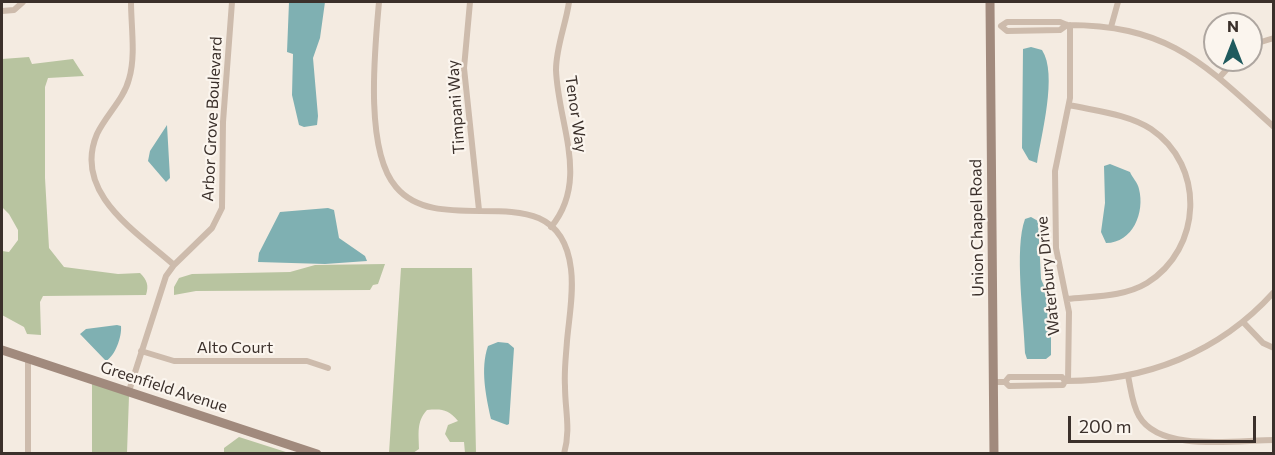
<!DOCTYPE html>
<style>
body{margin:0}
#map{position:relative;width:1275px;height:455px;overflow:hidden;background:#f4ebe1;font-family:Commissioner,sans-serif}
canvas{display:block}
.frame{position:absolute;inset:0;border:3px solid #3b302b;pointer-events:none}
.north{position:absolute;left:1203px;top:12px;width:60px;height:60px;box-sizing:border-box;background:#fbf5ee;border:2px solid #aea6a0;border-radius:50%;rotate:0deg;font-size:16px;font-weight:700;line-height:24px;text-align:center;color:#3b302b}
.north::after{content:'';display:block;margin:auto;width:21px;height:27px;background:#1f5a5e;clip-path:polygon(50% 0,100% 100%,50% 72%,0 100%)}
.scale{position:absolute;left:1068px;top:416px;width:188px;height:27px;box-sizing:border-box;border:3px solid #3b302b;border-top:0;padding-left:8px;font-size:18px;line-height:21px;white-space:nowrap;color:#3b302b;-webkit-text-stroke:4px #fbf5ee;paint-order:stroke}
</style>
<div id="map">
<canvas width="1275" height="455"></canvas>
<div class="frame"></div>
<div class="north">N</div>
<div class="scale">200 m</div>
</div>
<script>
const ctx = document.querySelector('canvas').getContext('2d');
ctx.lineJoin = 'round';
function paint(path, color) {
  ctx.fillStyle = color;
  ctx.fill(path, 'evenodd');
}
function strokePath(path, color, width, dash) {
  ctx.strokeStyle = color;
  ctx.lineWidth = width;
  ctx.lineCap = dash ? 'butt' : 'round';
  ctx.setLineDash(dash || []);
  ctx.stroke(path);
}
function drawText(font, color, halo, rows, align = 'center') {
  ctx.font = font + ' Commissioner,sans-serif';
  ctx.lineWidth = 4.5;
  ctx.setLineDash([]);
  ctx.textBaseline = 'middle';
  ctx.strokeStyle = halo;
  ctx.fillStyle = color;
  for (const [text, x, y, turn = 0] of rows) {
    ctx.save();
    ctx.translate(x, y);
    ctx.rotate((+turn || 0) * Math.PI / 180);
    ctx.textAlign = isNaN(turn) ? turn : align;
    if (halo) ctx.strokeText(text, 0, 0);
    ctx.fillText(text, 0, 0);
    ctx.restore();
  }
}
paint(new Path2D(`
 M29 57 32 64 73 59 84 76 48 78 45 87V178L49 248 64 267 118 274 140 273C147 280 149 285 146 295L43 296 40 302 41 335 27 334 24 327 2 315V251L9 252 18 240V230L9 214 2 207V59Z
 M385 264 378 284 373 285 370 290 196 291 174 295V287L179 278 192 274 290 272 315 265Z
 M401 268H472L476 453H465L464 442H450L445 434 448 425 458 421C448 409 442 409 427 410 416 422 419 434 419 449L413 453H389Z
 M92 383 129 396 127 453H92Z
 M239 437 289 453H224V448Z`), '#b8c4a0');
paint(new Path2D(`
 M289 2H325L320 38 313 58 318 116 317 125 304 127 299 125 292 95 293 54 287 52Z
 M1031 47 1042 50C1058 74 1041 135 1037 163L1029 160 1022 148 1023 49Z
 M167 125 170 178 166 182 148 161 150 151Z
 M1110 164 1130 172C1132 177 1138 183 1139 189 1145 212 1133 243 1106 243L1101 232 1105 203 1104 166Z
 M328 208 334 210 339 238 365 256 367 261 325 264 258 262 259 253 280 212Z
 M1031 217 1038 221 1041 279 1051 302V355L1046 359H1027L1025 353C1024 319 1014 248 1025 219Z
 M117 325 121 326C122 337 115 356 106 361L80 334 86 329Z
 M498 342 508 343 514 348 509 424 507 425 491 419C486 396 480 369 488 346Z`), '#7fb0b2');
strokePath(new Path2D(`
 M131 2C131 26 136 56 129 79 124 99 106 115 97 134 72 193 137 232 174 265
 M379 2C375 48 364 150 396 187 443 243 559 168 571 269 574 292 569 318 567 341 566 356 564 371 565 386 565 411 571 429 564 454
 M470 2 464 68 479 210
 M2 11 14 10 23 2
 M1067 25 1060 30 1007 31 1001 26 1007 22H1060L1067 25C1169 25 1203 63 1274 127
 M1111 27 1118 2
 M1251 45 1274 38
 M1219 78 1235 60
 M551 227C590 180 558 124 556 70 556 47 566 24 569 2
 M1067 299C1094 296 1124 297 1147 283 1202 249 1206 166 1151 129 1128 114 1096 111 1069 105
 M1243 322 1263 343 1274 348
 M141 351 174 361H307L328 368
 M28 358V454
 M1128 376C1131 389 1132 404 1139 416 1160 453 1237 440 1274 440
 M1066 381C1146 381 1219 353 1274 292
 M1068 381 1069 312 1056 248 1055 171 1070 98V25
 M993 382H1005L1009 386 1063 385 1065 381 1062 377H1009L1005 382
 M129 391 166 276 174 265 212 228 222 208 223 122 232 2`), '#cdbbac', 6);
strokePath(new Path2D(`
 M990 2 994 454
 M2 350 317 454`), '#a18a7d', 9);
drawText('16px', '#3b302b', '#fbf5ee', [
 ["Timpani Way",456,107,-94],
 ["Tenor Way",576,114,82],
 ["Arbor Grove Boulevard",212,119,-87],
 ["Union Chapel Road",977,228,-91],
 ["Waterbury Drive",1048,276,-96],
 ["Alto Court",235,348],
 ["Greenfield Avenue",164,387,18]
]);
</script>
